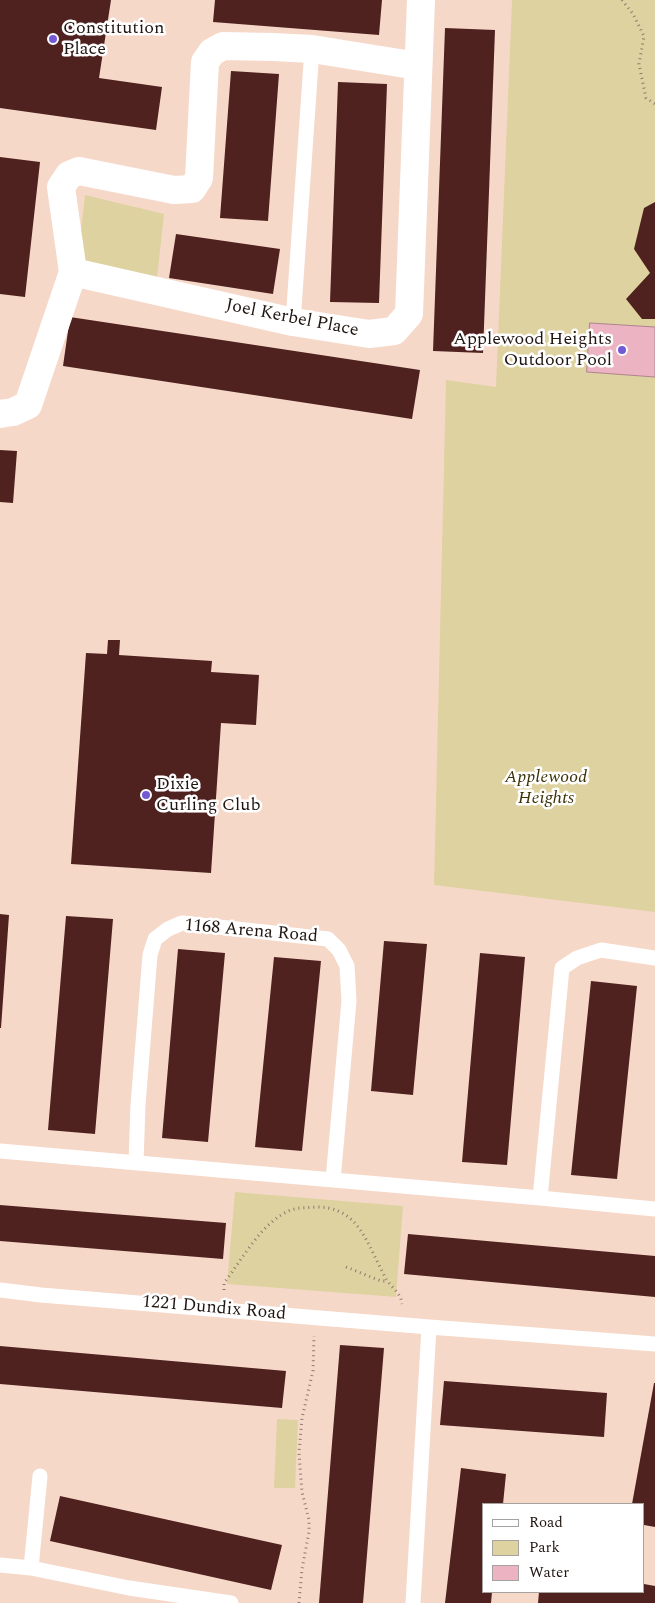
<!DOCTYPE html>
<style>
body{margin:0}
#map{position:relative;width:655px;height:1603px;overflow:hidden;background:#f6d8c9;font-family:Spectral,serif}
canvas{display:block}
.legend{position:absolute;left:482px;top:1503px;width:162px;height:90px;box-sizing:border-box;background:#fff;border:1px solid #a6a2a0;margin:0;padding:6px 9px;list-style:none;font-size:15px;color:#201611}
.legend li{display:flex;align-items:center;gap:10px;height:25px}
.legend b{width:25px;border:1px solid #a6a2a0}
</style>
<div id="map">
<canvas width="655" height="1603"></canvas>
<ul class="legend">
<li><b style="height:6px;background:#fff"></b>Road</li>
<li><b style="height:14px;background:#ded2a0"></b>Park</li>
<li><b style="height:14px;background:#ecb3c3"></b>Water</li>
</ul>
</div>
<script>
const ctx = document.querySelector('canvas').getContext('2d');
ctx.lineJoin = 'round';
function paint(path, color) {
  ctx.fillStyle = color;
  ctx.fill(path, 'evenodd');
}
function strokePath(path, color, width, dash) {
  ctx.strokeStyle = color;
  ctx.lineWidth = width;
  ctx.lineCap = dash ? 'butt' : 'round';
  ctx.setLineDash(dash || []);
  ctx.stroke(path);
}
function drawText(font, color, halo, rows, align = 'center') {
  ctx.font = font + ' Spectral,serif';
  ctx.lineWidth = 5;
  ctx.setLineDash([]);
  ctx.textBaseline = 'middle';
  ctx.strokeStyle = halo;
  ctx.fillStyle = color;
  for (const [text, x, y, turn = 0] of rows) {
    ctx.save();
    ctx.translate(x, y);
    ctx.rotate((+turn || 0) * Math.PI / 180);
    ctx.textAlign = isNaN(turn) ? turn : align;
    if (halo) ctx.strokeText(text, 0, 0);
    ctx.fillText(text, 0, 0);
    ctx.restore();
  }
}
paint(new Path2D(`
 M512 0H655V912L434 885 446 380 496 387Z
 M85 195 164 214 157 278 77 266Z
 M235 1192 403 1206 396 1297 227 1284Z
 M277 1419 298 1420 295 1488H274Z`), '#ded2a0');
const water = new Path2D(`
 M590 323 655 327V377L587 372Z`);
paint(water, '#ecb3c3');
strokePath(water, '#af848e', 1);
paint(new Path2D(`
 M0 0H111L99 78 162 87 156 130 0 108Z
 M215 0H382L379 35 213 22Z
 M445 28 495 30 483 353 433 351Z
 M231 71 279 74 268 221 220 218Z
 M338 82 387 84 379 303 330 302Z
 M0 157 40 162 25 297 0 294Z
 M655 202V319H642L626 299 650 273 634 249 644 208Z
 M176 234 280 249 273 294 169 278Z
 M70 317 420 370 412 419 63 366Z
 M0 450 17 451 13 503 0 502Z
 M108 640H120L119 655 212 661 211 672 259 675 256 725 221 723 211 873 71 864 86 653 107 654Z
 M0 914 9 915 1 1028H0Z
 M66 916 113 919 95 1134 48 1130Z
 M384 941 427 944 413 1095 371 1091Z
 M178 949 225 953 208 1142 162 1138Z
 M480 953 525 957 507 1165 462 1162Z
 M274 957 321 961 302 1151 255 1147Z
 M591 981 637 986 617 1179 571 1175Z
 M0 1205 226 1223 223 1259 0 1241Z
 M408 1234 655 1256V1297L404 1274Z
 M340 1345 384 1348 363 1603H319Z
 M0 1346 286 1371 282 1408 0 1384Z
 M444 1381 607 1393 604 1437 440 1425Z
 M654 1383H655V1527L644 1525V1504H632Z
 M461 1468 506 1474 503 1504H484V1592H492L491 1603H445Z
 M60 1496 282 1545 271 1590 50 1541Z
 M644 1584 655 1586V1603H538L539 1592H644Z`), '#4f211f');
strokePath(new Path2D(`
 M622 0 633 14 644 36 639 64 646 98 655 104
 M346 1267 381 1281H388
 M224 1290V1283C242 1260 262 1221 291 1210 299 1207 308 1208 317 1207 349 1207 362 1229 374 1255 378 1263 382 1271 386 1279 392 1288 401 1293 402 1304
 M299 1603 302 1569 309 1532V1520L302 1492 299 1453 302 1418 313 1371 314 1336`), '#8e7a70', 3, [1, 4]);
strokePath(new Path2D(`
 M293 322 312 49
 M0 1151 540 1198 655 1209
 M136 1163 138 1105 150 955 155 939 168 929 182 923 328 939 339 950 347 966 349 1001 333 1180
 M540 1198 562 968 577 958 601 950 655 958
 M0 1290 41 1295 429 1327 655 1344
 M0 1565 31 1568 129 1588 231 1603
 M31 1568 40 1476
 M413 1603 429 1327`), '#fff', 15);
strokePath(new Path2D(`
 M73 272 293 322 369 334 394 331 409 314 421 0
 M0 414 13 412 28 405 73 272 61 187 69 175 79 171 174 190 192 189 199 178 205 62 212 52 223 46 273 47 312 49 418 66`), '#fff', 28);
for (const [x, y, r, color] of [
 [53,39,5,"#7359d3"],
 [622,350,5,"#7359d3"],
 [146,795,5,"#7359d3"]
]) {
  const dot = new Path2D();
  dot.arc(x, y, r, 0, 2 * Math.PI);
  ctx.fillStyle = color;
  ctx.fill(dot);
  strokePath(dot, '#fff', 2);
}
drawText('18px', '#201611', '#fff', [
 ["Constitution",63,29],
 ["Place",63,50],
 ["Applewood Heights",612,340,"right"],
 ["Outdoor Pool",612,361,"right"],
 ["Dixie",156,785],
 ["Curling Club",156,806]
], 'left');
drawText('18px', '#201611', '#fff', [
 ["Joel Kerbel Place",292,319,11],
 ["1168 Arena Road",251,932,5],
 ["1221 Dundix Road",214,1309,5]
]);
drawText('italic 18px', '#3b3106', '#fff', [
 ["Applewood",546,778],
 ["Heights",546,799]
]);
</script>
